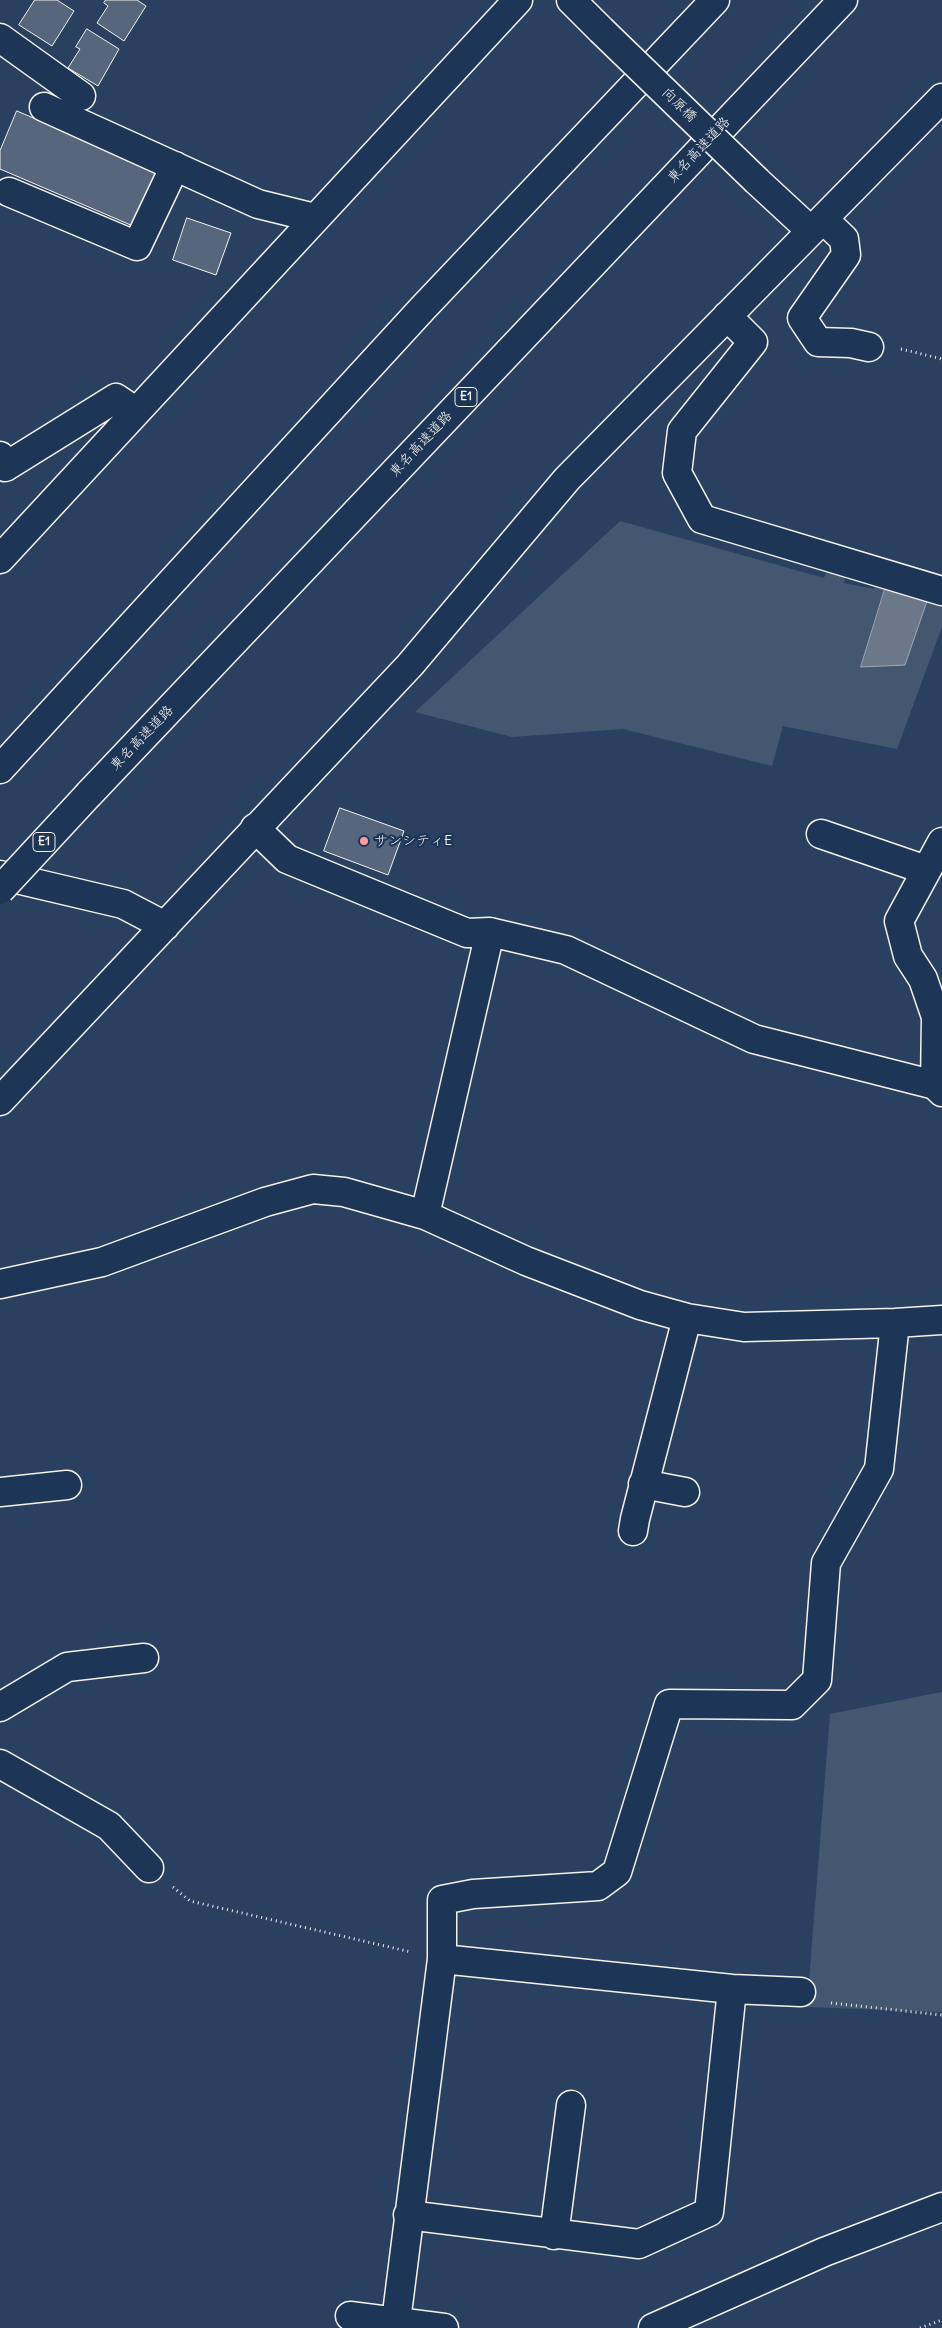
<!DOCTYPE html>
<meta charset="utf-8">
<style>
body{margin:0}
canvas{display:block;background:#2a4060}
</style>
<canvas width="942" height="2328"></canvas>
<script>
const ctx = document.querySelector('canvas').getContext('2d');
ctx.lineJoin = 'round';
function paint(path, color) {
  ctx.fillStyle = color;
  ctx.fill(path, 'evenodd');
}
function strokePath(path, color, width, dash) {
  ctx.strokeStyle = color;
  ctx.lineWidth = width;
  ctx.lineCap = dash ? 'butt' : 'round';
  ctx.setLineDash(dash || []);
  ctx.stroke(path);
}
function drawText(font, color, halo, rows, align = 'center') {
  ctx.font = font + ' Delius,"Klee One",sans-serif';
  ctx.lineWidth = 4.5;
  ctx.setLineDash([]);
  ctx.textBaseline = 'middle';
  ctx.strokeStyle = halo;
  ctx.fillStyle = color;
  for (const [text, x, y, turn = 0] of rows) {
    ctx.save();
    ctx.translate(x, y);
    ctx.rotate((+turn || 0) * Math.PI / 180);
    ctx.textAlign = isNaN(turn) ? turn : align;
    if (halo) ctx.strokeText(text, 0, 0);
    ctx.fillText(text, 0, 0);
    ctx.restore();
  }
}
paint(new Path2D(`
 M620 521 824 578 827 570 845 576 844 583 874 589 875 585 885 589V591L942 602V627L897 749 783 726 772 766 623 729 512 737 415 712Z
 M942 1692V2012L807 2007 830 1714Z`), '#445771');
const water = new Path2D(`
 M885 589 927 601 905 665 861 667Z`);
paint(water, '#6a788a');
strokePath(water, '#a1a8b0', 1);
const building = new Path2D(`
 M35 0H57L74 11 52 46 19 25Z
 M106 0H137L146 6 124 41 97 23 108 6 104 3Z
 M87 29 119 49 98 86 68 68 80 49 76 47Z
 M17 111 157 171 133 226 0 169V151Z
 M187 218 231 233 216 275 173 260Z
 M340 808 404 831 388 875 324 851Z`);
paint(building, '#56677d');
strokePath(building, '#f4f1e8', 1);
const minor = new Path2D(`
 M571 0 601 30
 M0 38 81 96
 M44 107 258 204 315 218
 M757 181 811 231
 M9 192 137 246 175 166
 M823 219 844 239 846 255 802 318 818 342 851 343 869 347
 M727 316 753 342 682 431 677 473 702 519 942 591
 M0 456 5 467 116 398 135 411
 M0 559 518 0
 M255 828 287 859 467 933 490 932 566 950 754 1039 935 1085 942 1092
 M821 834 926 870
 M0 875 123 904 165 926
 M935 1085 936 1017 923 979 908 956 899 921 942 842
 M0 1101 410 665 567 479 942 98
 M425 1215 490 932
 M0 1284 102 1262 265 1202 313 1189 344 1192 425 1215 526 1261 640 1305 687 1318 744 1327 895 1323 942 1320
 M643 1484 685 1492
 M0 1492 67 1485
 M633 1531 635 1519 687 1318
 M0 1707 67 1667 144 1658
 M0 1764 109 1826 149 1868
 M442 1959 732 1989 801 1992
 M408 2215 639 2244 709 2212 732 1989
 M554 2235 571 2105
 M350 2316 444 2328
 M396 2321 442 1959V1900L473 1894 598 1886 617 1872 669 1704 792 1705 817 1680 826 1563 879 1469 895 1323
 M653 2328 824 2252 942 2207`);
const highway = new Path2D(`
 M0 769 423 308 715 0
 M89 794 843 0`);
strokePath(minor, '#f4f1e8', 31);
strokePath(highway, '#f4f1e8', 31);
strokePath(new Path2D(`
 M901 349 942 359
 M173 1887 190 1901 411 1952
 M831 2003 942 2015
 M920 2328 942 2320`), '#f4f1e8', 3, [1, 4]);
strokePath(minor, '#1d3557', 28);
strokePath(highway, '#1d3557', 28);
const minorBridge = new Path2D(`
 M601 30 757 181`);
const highwayBridge = new Path2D(`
 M0 890 89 794`);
strokePath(minorBridge, '#f4f1e8', 31, []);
strokePath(highwayBridge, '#f4f1e8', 31, []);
strokePath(minorBridge, '#1d3557', 28);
strokePath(highwayBridge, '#1d3557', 28);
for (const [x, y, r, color] of [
 [364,841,5,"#ff9aa2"]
]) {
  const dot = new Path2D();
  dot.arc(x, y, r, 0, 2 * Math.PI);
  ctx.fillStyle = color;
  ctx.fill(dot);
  strokePath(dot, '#1d3557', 2);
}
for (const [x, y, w] of [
 [466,397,22],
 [44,842,22]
]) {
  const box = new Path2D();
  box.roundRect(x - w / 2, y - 9.5, w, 19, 4);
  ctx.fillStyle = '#1d3557';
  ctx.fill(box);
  strokePath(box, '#f4f1e8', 1);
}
drawText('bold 12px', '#f4f1e8', null, [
 ["E1",466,397],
 ["E1",44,842]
]);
drawText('14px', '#f4f1e8', '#1d3557', [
 ["向原橋",679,105,44],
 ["東名高速道路",699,150,-47],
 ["東名高速道路",421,444,-47],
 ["東名高速道路",142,738,-46]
]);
drawText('14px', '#f4f1e8', '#1d3557', [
 ["サンシティE",374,841]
], 'left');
</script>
